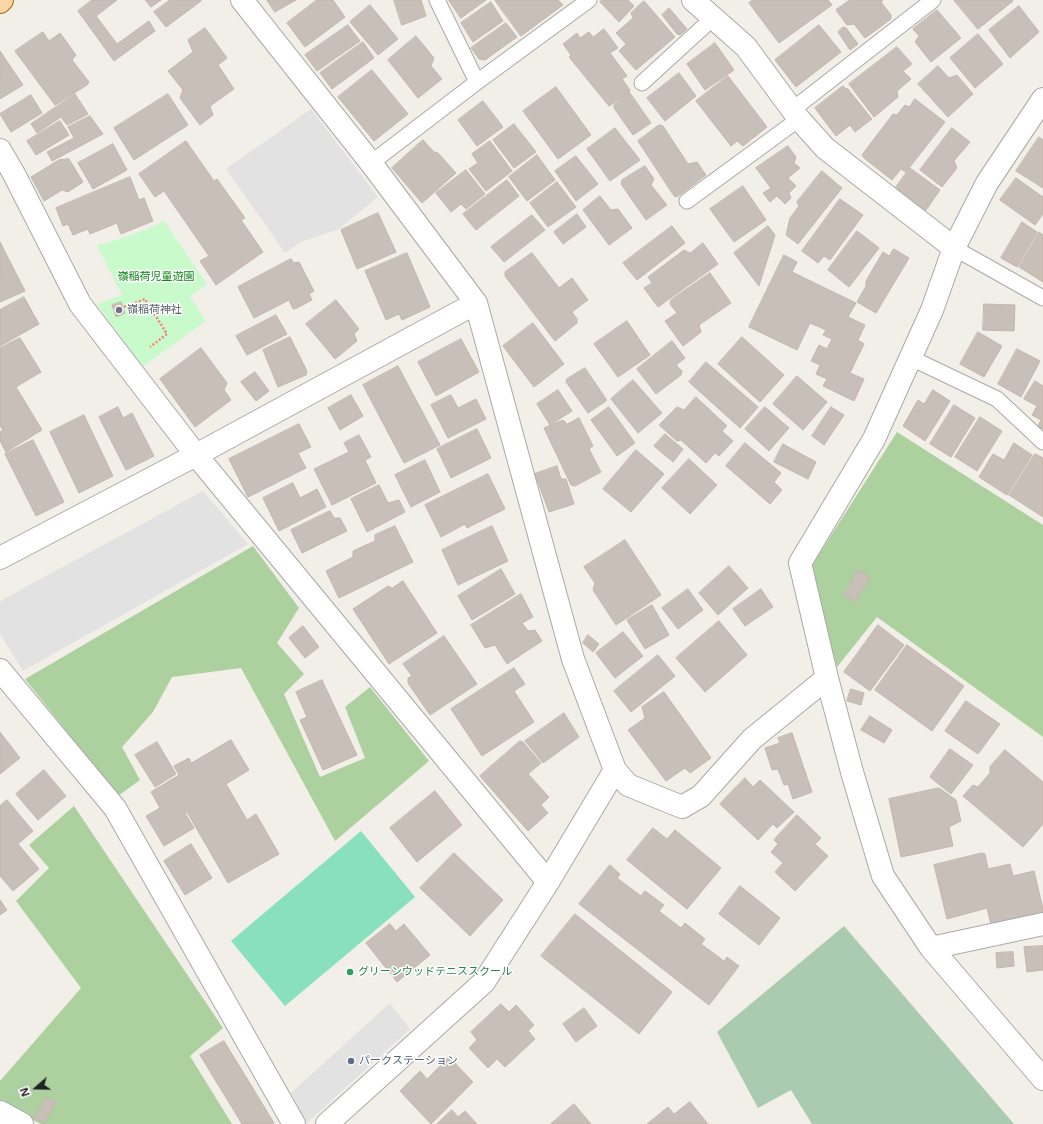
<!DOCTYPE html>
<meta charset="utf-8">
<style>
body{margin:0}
#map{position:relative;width:1043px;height:1124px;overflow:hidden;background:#f2efe9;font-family:"Noto Sans",sans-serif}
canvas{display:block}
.north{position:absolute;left:16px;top:1068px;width:40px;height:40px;-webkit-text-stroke:3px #fff;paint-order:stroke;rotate:250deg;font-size:11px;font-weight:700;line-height:16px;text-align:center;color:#222}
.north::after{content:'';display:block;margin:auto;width:14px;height:18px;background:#222;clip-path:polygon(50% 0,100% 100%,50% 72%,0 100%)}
</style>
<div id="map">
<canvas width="1043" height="1124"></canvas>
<div class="north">N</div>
</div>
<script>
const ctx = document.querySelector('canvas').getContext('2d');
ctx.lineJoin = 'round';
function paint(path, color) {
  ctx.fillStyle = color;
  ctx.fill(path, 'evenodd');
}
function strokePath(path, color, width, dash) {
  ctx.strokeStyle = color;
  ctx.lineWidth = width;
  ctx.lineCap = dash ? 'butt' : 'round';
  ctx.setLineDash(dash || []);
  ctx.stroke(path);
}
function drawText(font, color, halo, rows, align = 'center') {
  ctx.font = font + ' "Noto Sans","Noto Sans JP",sans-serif';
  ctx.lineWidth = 3;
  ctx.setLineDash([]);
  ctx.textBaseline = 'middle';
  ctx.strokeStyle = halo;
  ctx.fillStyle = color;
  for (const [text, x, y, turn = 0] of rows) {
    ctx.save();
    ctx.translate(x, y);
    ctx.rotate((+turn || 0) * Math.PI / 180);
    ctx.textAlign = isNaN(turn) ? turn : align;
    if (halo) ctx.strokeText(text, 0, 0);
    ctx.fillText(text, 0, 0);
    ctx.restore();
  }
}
paint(new Path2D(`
 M897 432 1043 525V737L877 617 837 667 809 570Z
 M253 546 299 608 277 643 304 674 284 694 320 777 365 758 345 707 370 687 429 761 335 841 241 668 172 677 153 712 122 747 140 780 118 796 25 679Z
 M74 806 223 1028 190 1056 232 1124H41L0 1104V1081L81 988 16 901 49 868 29 845Z`), '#add19e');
paint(new Path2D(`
 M844 926 1014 1124H812L791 1090 758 1108 717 1032Z`), '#aacbaf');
paint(new Path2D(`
 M164 221 207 284 190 297 206 321 142 367 97 304 122 295 97 245C120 239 144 232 164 221Z`), '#c8facc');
paint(new Path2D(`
 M361 831 415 897 285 1006 231 941Z`), '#88e0be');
paint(new Path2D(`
 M311 109 378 197 339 229 301 242 285 253 226 169Z
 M203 491 248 544 23 671 0 634V601Z
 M390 1003 410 1029 307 1123 291 1093Z`), '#e2e2e2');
const building = new Path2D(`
 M92 0H117L96 16 117 44 149 21 155 31 114 61 78 11Z
 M146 0H161L151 7Z
 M170 0H201V1L166 27 154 12Z
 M267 0H296L275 12Z
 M317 0H333L345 17 305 47 287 23Z
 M394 0H421L426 16 402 25Z
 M449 0H486L461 18Z
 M495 0H558L563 5 521 36Z
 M602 0H628L634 6 619 22 600 2Z
 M753 0H828L832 5 779 43 749 3Z
 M850 0H883L881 2 891 15V19L865 38 854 24 847 25 836 10Z
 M954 0H1012L1013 1 978 29Z
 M644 1 675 37 636 70 619 51 626 44 616 33 633 18 631 13Z
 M491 2 503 21 473 42 461 23Z
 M370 5 398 39 378 55 350 22Z
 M1019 6 1039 32 1010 58 989 30Z
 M669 8 687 29 680 35 677 34 662 15Z
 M937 10 961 38 931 62 915 42 919 36 913 29Z
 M506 23 517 37 485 60 479 59 471 48Z
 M348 25 360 41 317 71 305 55Z
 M819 25 841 52 796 87 775 60Z
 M843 27 846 28 858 44 850 50 838 32Z
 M205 28 227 58 218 65 234 89 210 106 213 115 200 125 180 98 183 90 168 71 193 52 188 40Z
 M604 29 618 48 610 53 627 76 622 79 630 90 629 93 609 106 569 57 571 55 563 44 577 33 580 38 589 32 593 37Z
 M43 32 49 41 60 33 76 55 72 60 89 82 87 85 55 105 15 51Z
 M978 34 1003 64 975 88 950 58Z
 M416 36 434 58 431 66 442 79 418 98 388 60Z
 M363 42 374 58 332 89 320 73Z
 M715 43 734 70 705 90 687 64Z
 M897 47 912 64 903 71 911 79 897 91 898 97 874 117 849 84Z
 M0 51 23 85 0 99Z
 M938 66 949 78 957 75 973 94 948 117 918 84Z
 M372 70 408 114 374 141 338 97Z
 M679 73 696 96 665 121 647 98Z
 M728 76 767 127 743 146 737 141 731 146 696 101Z
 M843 86 846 89 847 88 872 119 855 132 850 125 836 136 815 108Z
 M556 87 591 135 558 159 523 111Z
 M630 93 651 123 633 135 614 108V105Z
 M75 94 88 114 67 125 61 117 37 133 31 124Z
 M168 94 188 125 134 160 114 128Z
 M31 95 42 113 11 132 0 114Z
 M915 99 945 122 906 172 901 169 892 180 864 158 862 155 893 114 897 115 905 105 909 107Z
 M483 101 503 127 477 146 458 120Z
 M90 116 103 134 52 161 47 152 74 138 68 127Z
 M60 121 69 135 36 155 27 141Z
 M514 124 536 152 514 168 493 140Z
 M659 125 663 126 688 164 697 162 706 175 677 197 674 196 638 141Z
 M615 128 640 160 610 181 587 149Z
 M952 128 970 142 954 161 957 168 942 187 920 170Z
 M1039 137 1043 140V188L1016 171Z
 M423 140 434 152 438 153 456 173 422 203 392 168Z
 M186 141 214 181 217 179 245 218 241 220 263 252 216 285 200 261 209 256 164 191 155 197 139 174Z
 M490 141 512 171 486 191 469 169 478 163 472 154Z
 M113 144 127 170 93 189 78 163Z
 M788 146 796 157 794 163 800 168 788 178 796 186 789 193 791 198 785 204 777 196 770 202 763 193 771 188 756 168Z
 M537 155 555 180 527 201 509 177Z
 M576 156 598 184 576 201 555 171Z
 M69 159 83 182 68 192 62 190 44 201 31 177 59 160Z
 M645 166 654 179 651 185 667 205 646 220 621 184 622 180Z
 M910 168 940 190 924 213 894 190Z
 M466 170 485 194 466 209 461 204 451 212 436 193Z
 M822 171 842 188 798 244 786 235 790 218 799 206 797 202Z
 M130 177 139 200 144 198 153 221 121 234 117 223 90 234 88 229 73 235 68 224 63 226 56 208Z
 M1016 178 1043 197V214L1035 225 1000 200Z
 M507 180 519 196 476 230 463 214Z
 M557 182 576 207 548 227 530 203Z
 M743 186 766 220 734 242 710 209Z
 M600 196 611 210 618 209 632 228 609 245 583 210Z
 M840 199 863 215 830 260 824 256 818 263 802 251Z
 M378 213 396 252 357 269 341 230Z
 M577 214 586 227 563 244 554 232Z
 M532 215 545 230 504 262 491 247Z
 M1022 222 1037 232 1017 267 1001 258Z
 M672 226 685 243 637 280 623 263Z
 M768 226 775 235 759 286 734 253Z
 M857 231 879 248 849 287 828 270Z
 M1039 232 1043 235V282L1019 267Z
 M0 242 25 291 0 302Z
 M703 243 718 264 658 307 644 288 652 283 648 277 684 250 690 253Z
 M894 249 909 258 876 313 857 302 866 286V281L883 252 889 256Z
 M407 253 430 307 402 320 399 314 386 320 365 271Z
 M532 253 559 288 572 278 588 300 572 312 577 319V323L555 341 505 276V272Z
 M784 255 797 262 792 272 856 303 848 317 865 325 858 340 864 344 850 373 864 379 854 401 823 386 827 379 816 374 820 365 811 361 819 345 827 349 832 339 823 335 826 330 810 323 797 350 749 327Z
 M291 259 294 263 299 262 314 291 309 294 312 300 297 308 293 309 289 300 254 318 238 287Z
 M710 273 731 303 699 325 701 332 683 346 665 321 677 313 670 304 671 300Z
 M24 297 39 324 0 346V310Z
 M336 300 359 329 354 334 357 341 335 359 306 324Z
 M121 302 125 313 116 317 112 305Z
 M984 304 1015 305 1014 331 983 330Z
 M276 315 287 334 247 355 236 336Z
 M627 321 650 355 618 377 594 344Z
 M533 323 564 364 534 387 503 346Z
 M978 332 1002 346 984 377 960 364Z
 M290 337 307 371 306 375 278 387 263 350Z
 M742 337 784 375 760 402 718 364Z
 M20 338 41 372 16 387 42 430 6 452 0 441V432L3 430 0 426V348Z
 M461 339 479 372 436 396 418 362Z
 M672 341 685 358 676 365 682 371 681 375 656 394 637 369Z
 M201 348 227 383 224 390 231 400 195 427 160 379Z
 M1017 349 1040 361 1021 397 998 384Z
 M706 362 758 407 740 428 689 382Z
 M398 366 440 445 404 463 363 385Z
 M585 368 606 399V401L588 413 566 382 567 379Z
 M255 372 269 391 256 401 241 382Z
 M797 376 827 402 803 430 773 404Z
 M633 380 662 413 638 433 611 399Z
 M1035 381 1043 386V429L1038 426 1041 420 1032 415 1037 406 1024 399Z
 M558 390 572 411 550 425 537 404Z
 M933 390 950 401 925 441 903 426 918 400 924 404Z
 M351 395 363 416 340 430 328 408Z
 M451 395 458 408 476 399 486 419 448 438 431 405Z
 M696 397 727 426 722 431 733 441 719 456 715 453 706 463 681 440 677 441 659 425 677 407 684 410Z
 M954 405 975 418 951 457 930 444Z
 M118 407 123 418 132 413 154 456 126 470 99 417Z
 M609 407 635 443 617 456 591 420Z
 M765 407 789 428 769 451 745 429Z
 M831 407 844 415 824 445 812 436Z
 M84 415 113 476 79 493 50 432Z
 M980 417 1002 431 977 471 955 457Z
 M579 418 593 446 589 449 601 472 575 486 571 485 544 428 563 420 567 424Z
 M299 424 311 447 298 453 306 468 248 497 229 459Z
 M477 429 491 458 451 478 437 449Z
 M665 434 683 449 673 462 654 446Z
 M359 435 371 457 365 460 376 483 332 505 314 469 349 452 344 443Z
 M33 440 64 502 36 516 5 454Z
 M745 443 781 473 774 482 782 490 770 504 726 466Z
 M1014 443 1032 455 1007 495 979 477 993 454 1004 460Z
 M783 444 816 462 808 479 774 462Z
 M636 450 664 474 631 512 603 489Z
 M1035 454 1043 458V489L1042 491 1043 492V517L1009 495Z
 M689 459 717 485 690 514 662 488Z
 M425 460 440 492 411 507 395 475Z
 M557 466 561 479H566L574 504 549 512 535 474Z
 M488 474 505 509 467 528 465 524 441 537 425 505Z
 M293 483 300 498 317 489 326 507 279 531 263 498Z
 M379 485 388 503 399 500 405 512 367 532 351 499Z
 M330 511 334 518H340L347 531 302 553 291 530Z
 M395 526 413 562 339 598 326 571 353 557V551L375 541V535Z
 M492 526 508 561 458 585 442 550Z
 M625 540 661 595 616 625 593 590 595 583 584 567Z
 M729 566 748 588 718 615 699 593Z
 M501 569 515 594 472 620 458 596Z
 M858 570 870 577 855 602 844 595Z
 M403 581 437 633 389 664 353 609 388 586 392 588Z
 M688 589 703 610 678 629 662 608Z
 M761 589 773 607 745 626 733 609Z
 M521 594 533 617 522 623 528 631 535 630 542 641 507 664 495 645 485 648 471 625Z
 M652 605 669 635 645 649 627 620Z
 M719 621 747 655 705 692 676 658Z
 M878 625 904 645 870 691 844 672Z
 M303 626 319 647 305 658 289 638Z
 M623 632 643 656 615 678 596 653Z
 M588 635 599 644 593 652 583 643Z
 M444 636 477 684 430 715 408 683V678L412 676 403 664Z
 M907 645 964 686 932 731 875 690Z
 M658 655 675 676 631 712 614 691Z
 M514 668 525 684 514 691 534 722 482 756 451 709Z
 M322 680 357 755 323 770 300 720 307 717 296 692Z
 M851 689 864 693 861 705 847 701Z
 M664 692 711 758 690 773 685 768 666 781 628 730 645 718 642 707Z
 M966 701 1000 724 978 754 945 731Z
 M564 713 579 737 543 763 525 741Z
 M870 716 892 730 884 743 861 730Z
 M0 732 20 758 0 774Z
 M792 733 812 792 793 799 788 784 784 785 778 769 772 770 765 748 780 743 778 738Z
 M231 740 249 770 226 784 247 820 256 814 279 854 228 883 187 812 185 813 194 828 164 846 146 816 160 808 151 792 179 775 174 766 189 758 191 763Z
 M520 741 523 742 541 763 528 774 549 797 541 805 548 813 528 831 480 776Z
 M157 742 176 774 155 787 135 755Z
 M950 749 973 765 951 794 930 777Z
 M1005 750 1043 782V824L1023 847 963 796 973 785 978 787 990 773V767Z
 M44 770 66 796 38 820 16 794Z
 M745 778 753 787 760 780 794 812 777 828 773 824 758 840 720 804Z
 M939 788 956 800 961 821 949 827 953 846 901 857 889 799Z
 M435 791 462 825 417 862 390 828Z
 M7 800 33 831 18 844 39 869 13 891 0 876V806Z
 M797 815 821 838 815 844 828 856 795 891 775 872 783 863 771 852 778 844 774 840Z
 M653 828 667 839 675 830 721 868 687 909 627 860Z
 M191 844 212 878 185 895 164 861Z
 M454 853 503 900 470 936 420 888Z
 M982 853 985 854 988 869 1010 864 1013 876 1034 871 1043 909V913L991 925 987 908 947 919 934 865Z
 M610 865 620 874 617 878 641 896 645 891 664 905 659 911 681 928 685 923 705 939 701 944 724 961 727 957 739 966 709 1005 579 904Z
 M740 886 780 918 759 945 719 914Z
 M0 900 7 910 0 915Z
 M575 914 672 992 639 1034 541 956Z
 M390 924 396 931 404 924 430 955 397 982 366 943Z
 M1043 946V970L1027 972 1024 947Z
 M1013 952 1014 966 997 968 996 953Z
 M501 1004 509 1012 516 1005 534 1025 528 1031 535 1039 505 1067 497 1059 488 1068 469 1048 477 1040 471 1032Z
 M584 1008 597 1026 576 1042 563 1024Z
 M224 1041 274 1123 272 1124H242L200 1055Z
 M449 1057 473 1082 431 1124 400 1091 420 1071 427 1079Z
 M46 1097 56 1102 45 1123 34 1118Z
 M690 1102 708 1124H647L668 1107 674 1114Z
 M574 1104 591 1124H551Z
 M452 1110 458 1117 465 1111 477 1124H437Z`);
paint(building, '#c7bfb8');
strokePath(building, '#c4b6ab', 1);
const service = new Path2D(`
 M437 0 477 82
 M642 83 713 18
 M792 110 933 0
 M371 163 477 82 589 0
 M687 201 799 119
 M954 248 1043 298
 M911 358 997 399 1043 442`);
const minor = new Path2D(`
 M242 0 371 163 476 303 573 659 615 770 628 785 682 807 701 796 752 739 827 678
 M693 0 746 47 799 119 825 148 954 248
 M1043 99 987 183 954 248 932 310 874 439 800 563 827 678 852 772 883 876 931 948 1043 1079
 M0 150 14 174 80 304 196 455 548 882
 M0 558 196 455 476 303
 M0 670 115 808 294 1124
 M931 948 1043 924
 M0 1112 22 1124
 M327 1124 484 982 548 882 615 770`);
const primary = new Path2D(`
 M0 2 2 0`);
strokePath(service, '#a9a9a9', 17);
strokePath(minor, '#a9a9a9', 24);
strokePath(primary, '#a06b00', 24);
strokePath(new Path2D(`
 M124 307 145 299 167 334 150 347`), '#fa8072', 2.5, [2, 2]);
strokePath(service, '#fff', 15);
strokePath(minor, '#fff', 22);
strokePath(primary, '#fcd6a4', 22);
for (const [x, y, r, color] of [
 [119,310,4,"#6b7280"],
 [350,972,4,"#2e9e5b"],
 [351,1061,4,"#5c6f8a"]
]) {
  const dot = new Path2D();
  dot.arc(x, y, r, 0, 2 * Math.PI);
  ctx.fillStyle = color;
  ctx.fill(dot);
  strokePath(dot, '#fff', 1.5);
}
drawText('11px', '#0c8416', '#fff', [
 ["嶺稲荷児童遊園",156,277]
]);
drawText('11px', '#5b616d', '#fff', [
 ["嶺稲荷神社",127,310]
], 'left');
drawText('11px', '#27864d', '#fff', [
 ["グリーンウッドテニススクール",358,972]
], 'left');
drawText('11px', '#4e5e75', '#fff', [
 ["パークステーション",359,1061]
], 'left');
</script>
